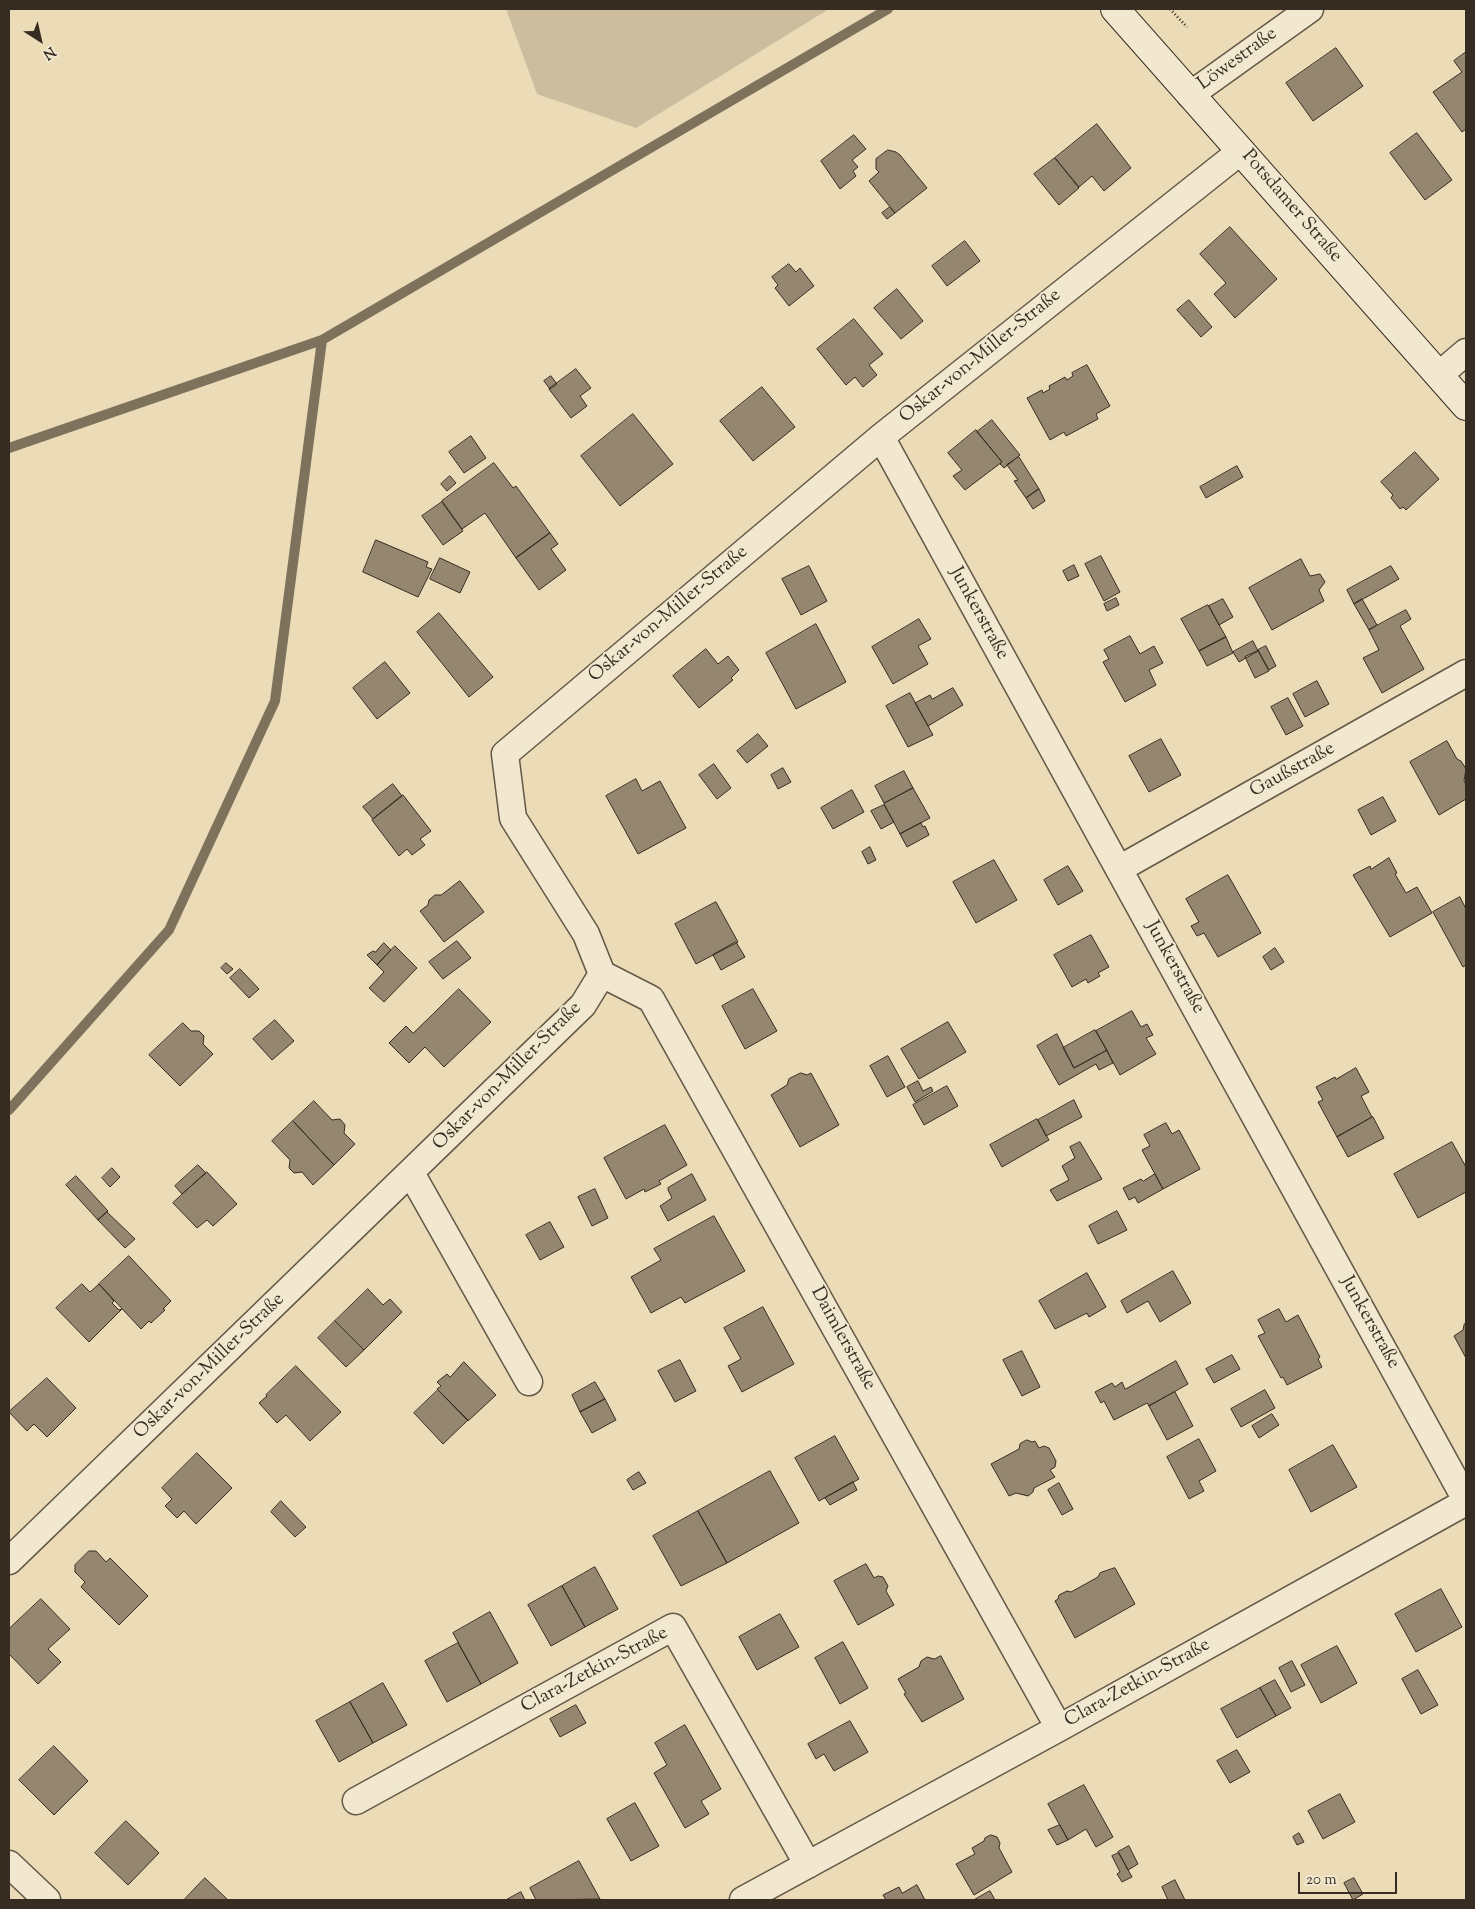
<!DOCTYPE html>
<meta charset="utf-8">
<style>
body{margin:0}
#map{position:relative;width:1475px;height:1909px;overflow:hidden;background:#ebdbb7;font-family:"Sorts Mill Goudy",serif}
canvas{display:block}
.frame{position:absolute;inset:0;border:10px solid #372c22;pointer-events:none}
.north{position:absolute;left:15px;top:15px;width:50px;height:50px;-webkit-text-stroke:4px #f2e8d0;paint-order:stroke;rotate:145deg;font-size:14px;font-weight:700;line-height:20px;text-align:center;color:#372c22}
.north::after{content:'';display:block;margin:auto;width:18px;height:22px;background:#372c22;clip-path:polygon(50% 0,100% 100%,50% 72%,0 100%)}
.scale{position:absolute;left:1298px;top:1872px;width:99px;height:22px;box-sizing:border-box;border:2px solid #372c22;border-top:0;padding-left:6px;font-size:15px;line-height:18px;white-space:nowrap;color:#372c22;-webkit-text-stroke:4px #f2e8d0;paint-order:stroke}
</style>
<div id="map">
<canvas width="1475" height="1909"></canvas>
<div class="frame"></div>
<div class="north">N</div>
<div class="scale">20 m</div>
</div>
<script>
const ctx = document.querySelector('canvas').getContext('2d');
ctx.lineJoin = 'round';
function paint(path, color) {
  ctx.fillStyle = color;
  ctx.fill(path, 'evenodd');
}
function strokePath(path, color, width, dash) {
  ctx.strokeStyle = color;
  ctx.lineWidth = width;
  ctx.lineCap = dash ? 'butt' : 'round';
  ctx.setLineDash(dash || []);
  ctx.stroke(path);
}
function drawText(font, color, halo, rows, align = 'center') {
  ctx.font = font + ' "Sorts Mill Goudy",serif';
  ctx.lineWidth = 4;
  ctx.setLineDash([]);
  ctx.textBaseline = 'middle';
  ctx.strokeStyle = halo;
  ctx.fillStyle = color;
  for (const [text, x, y, turn = 0] of rows) {
    ctx.save();
    ctx.translate(x, y);
    ctx.rotate((+turn || 0) * Math.PI / 180);
    ctx.textAlign = isNaN(turn) ? turn : align;
    if (halo) ctx.strokeText(text, 0, 0);
    ctx.fillText(text, 0, 0);
    ctx.restore();
  }
}
paint(new Path2D(`
 M506 9H829L636 128 537 94Z`), '#ccbd9e');
strokePath(new Path2D(`
 M9 448 322 340 888 9
 M9 1110 169 930 275 701 322 340`), '#7e725d', 10);
const building = new Path2D(`
 M1336 48 1363 86 1313 121 1286 83Z
 M1466 52V129L1462 132 1433 92 1462 72 1454 61Z
 M1097 124 1131 168 1104 191 1092 176 1079 187 1055 158Z
 M1417 133 1452 180 1425 200 1390 153Z
 M854 135 866 149 852 160 858 167 853 171 856 176 840 189 821 161Z
 M888 150 896 152 900 155 927 188 895 213 869 181 879 172 876 169V159Z
 M1055 158 1079 188 1059 205 1034 174Z
 M890 207 895 213 887 219 882 213Z
 M1230 227 1277 279 1235 318 1214 294 1226 283 1200 254Z
 M965 241 980 261 947 286 932 266Z
 M789 264 796 272 800 268 814 286 789 306 775 288 778 285 772 277Z
 M897 289 923 321 901 339 874 308Z
 M1189 300 1212 327 1201 337 1177 310Z
 M854 319 883 354 869 365 877 375 863 387 855 377 846 385 817 349Z
 M1087 365 1110 406 1096 414 1098 419 1066 436 1064 432 1050 440 1027 398 1042 390 1043 393 1050 389 1049 386 1065 377 1067 380 1073 376 1072 373Z
 M576 369 591 388 580 396 587 406 571 418 549 389Z
 M551 376 557 384 550 389 544 381Z
 M762 387 795 427 753 461 720 421Z
 M633 414 673 464 620 506 581 456Z
 M992 420 1020 455 1004 468 1000 464 1002 462 977 432Z
 M976 430 1002 462 965 490 953 476 962 470 948 453Z
 M471 436 486 458 464 473 449 452Z
 M1415 452 1439 479 1406 510 1403 507 1400 509 1391 498 1393 495 1381 482Z
 M1019 457 1039 489 1026 498 1014 481 1018 480 1007 465Z
 M494 463 513 488 516 486 550 533 516 558 485 513 462 529 442 501Z
 M1237 466 1243 477 1206 498 1200 487Z
 M450 476 456 483 447 491 441 484Z
 M1039 489 1045 501 1033 509 1026 498Z
 M442 502 463 531 443 545 422 516Z
 M550 533 558 544 551 549 566 570 539 590 516 558Z
 M376 540 428 562 426 567 432 569 418 597 363 572Z
 M1101 556 1120 592 1104 601 1085 564Z
 M440 558 470 572 460 593 430 579Z
 M1301 559 1310 576 1320 574 1325 582 1319 590 1324 601 1272 630 1249 588Z
 M1074 565 1079 576 1068 581 1063 571Z
 M809 566 827 601 801 615 782 579Z
 M1391 566 1399 579 1354 604 1347 590Z
 M1116 598 1119 605 1107 611 1104 604Z
 M1223 599 1233 617 1219 625 1209 606Z
 M1362 599 1377 625 1369 630 1354 604Z
 M1208 605 1226 637 1199 651 1181 619Z
 M1406 610 1411 619 1400 626 1424 669 1382 693 1363 658 1379 650 1369 630Z
 M439 613 493 677 469 697 417 632Z
 M919 619 931 639 918 646 928 664 893 684 872 647Z
 M816 624 846 682 796 709 766 653Z
 M1130 636 1140 654 1154 646 1163 663 1149 670 1156 685 1125 702 1103 662 1109 659 1104 650Z
 M1226 637 1233 653 1207 666 1199 651Z
 M1253 641 1258 651 1239 662 1233 652Z
 M1266 646 1276 666 1269 670 1258 650Z
 M706 649 718 664 728 656 739 670 731 678 733 680 699 708 673 676Z
 M1258 651 1269 671 1255 678 1245 657Z
 M385 662 410 693 377 719 353 688Z
 M1317 681 1329 704 1305 717 1293 694Z
 M953 688 963 705 928 726 915 703 930 695 932 699Z
 M910 693 933 735 908 747 886 706Z
 M1288 698 1303 726 1286 735 1271 707Z
 M758 734 768 746 747 763 737 751Z
 M1161 739 1181 775 1149 792 1129 756Z
 M1447 741 1457 759 1461 761 1466 769 1464 781 1466 785V799L1439 815 1410 762Z
 M714 764 731 788 717 799 699 775Z
 M783 768 791 782 778 789 771 775Z
 M904 771 913 788 884 803 875 786Z
 M636 779 642 791 660 781 686 828 638 854 606 796Z
 M393 784 402 796 373 819 363 807Z
 M913 788 930 818 900 834 884 804Z
 M852 790 864 812 833 829 821 808Z
 M403 795 431 831 420 839 425 845 412 855 407 849 399 856 372 820Z
 M1383 797 1396 821 1371 835 1358 810Z
 M884 805 894 822 881 829 871 811Z
 M921 823 923 827 925 826 929 835 907 847 900 834Z
 M870 847 876 860 868 864 862 852Z
 M1389 858 1397 873 1395 874 1406 893 1417 887 1432 913 1390 937 1353 875 1370 866 1371 869Z
 M994 860 1017 900 976 923 953 882Z
 M1068 866 1083 891 1058 905 1044 880Z
 M1228 875 1261 933 1218 957 1204 933 1197 936 1191 926 1199 922 1186 899Z
 M460 881 484 912 444 942 420 911 428 905 429 900 435 895H441Z
 M1460 897 1466 909V965L1463 967 1433 912Z
 M716 902 738 942 696 964 675 924Z
 M1091 935 1109 967 1098 973 1100 976 1088 983 1086 979 1072 987 1054 955Z
 M457 941 471 958 443 979 429 962Z
 M736 942 745 957 721 970 713 955Z
 M384 943 391 950 377 965 367 955 373 951 375 952Z
 M395 946 417 968 384 1002 369 988 384 972 377 965Z
 M1275 948 1284 962 1271 970 1263 957Z
 M226 963 233 969 227 974 221 968Z
 M240 969 259 989 249 998 230 978Z
 M459 989 491 1022 444 1067 425 1047 409 1063 389 1043 406 1026 413 1033Z
 M753 989 777 1031 745 1049 722 1006Z
 M1132 1011 1141 1027 1147 1024 1153 1035 1146 1038 1156 1054 1120 1075 1096 1031Z
 M275 1020 294 1041 272 1060 253 1039Z
 M948 1022 966 1052 919 1079 901 1049Z
 M183 1023 191 1031H199L204 1036 203 1044 213 1054 180 1086 149 1055Z
 M1095 1030 1107 1050 1074 1068 1063 1048Z
 M1057 1034 1074 1068 1107 1050 1113 1063 1099 1070 1096 1064 1059 1085 1037 1046Z
 M888 1056 905 1087 887 1097 870 1066Z
 M1356 1068 1369 1092 1361 1096 1372 1117 1337 1137 1318 1102 1323 1100 1316 1087 1335 1077 1336 1079Z
 M801 1073 807 1075 811 1073 839 1125 800 1147 771 1095 787 1085 789 1079Z
 M918 1081 923 1091 931 1087 933 1091 915 1102 907 1087Z
 M947 1086 958 1106 924 1125 913 1105Z
 M1074 1100 1082 1117 1046 1136 1038 1120Z
 M314 1101 332 1120 340 1119 345 1125 344 1133 355 1144 334 1165 293 1121Z
 M1373 1117 1384 1138 1348 1157 1337 1137Z
 M1037 1119 1049 1140 1002 1167 990 1145Z
 M293 1121 334 1165 313 1185 302 1172 294 1173 289 1168 290 1160 272 1141Z
 M1166 1123 1172 1134 1179 1130 1200 1169 1163 1189 1142 1150 1150 1146 1144 1135Z
 M665 1125 687 1165 659 1181 661 1184 645 1192 644 1189 626 1199 604 1158Z
 M1080 1142 1102 1179 1057 1201 1050 1190 1069 1180 1062 1166 1075 1158 1070 1147Z
 M1452 1142 1466 1167V1192L1418 1218 1394 1174Z
 M198 1165 206 1173 182 1194 175 1186Z
 M112 1168 120 1177 110 1187 102 1178Z
 M207 1172 237 1204 213 1226 207 1220 197 1228 173 1203Z
 M692 1174 706 1200 668 1221 660 1206 672 1198 668 1190V1188Z
 M1155 1174 1163 1189 1138 1203 1135 1197 1129 1200 1123 1188 1141 1179 1143 1181Z
 M76 1176 108 1211 98 1220 66 1185Z
 M595 1189 608 1218 592 1226 578 1197Z
 M1117 1211 1127 1230 1098 1244 1089 1226Z
 M107 1212 135 1239 125 1248 98 1220Z
 M714 1216 745 1271 685 1303 681 1297 651 1313 631 1277 661 1260 654 1249Z
 M550 1222 564 1247 540 1260 526 1235Z
 M129 1256 171 1301 163 1309 165 1310 151 1323 149 1321 141 1329 99 1284Z
 M1173 1271 1191 1303 1160 1322 1148 1301 1127 1313 1121 1301Z
 M1087 1273 1106 1307 1089 1317 1087 1313 1055 1329 1039 1301Z
 M82 1284 90 1292 99 1284 114 1301 112 1303 119 1310 122 1309 89 1342 56 1308Z
 M368 1289 383 1305 390 1299 402 1312 364 1350 335 1321Z
 M763 1307 794 1364 742 1392 728 1366 741 1359 724 1328Z
 M1279 1309 1286 1322 1298 1315 1320 1357 1318 1359 1322 1367 1287 1385 1283 1377 1281 1378 1258 1336 1265 1333 1258 1320Z
 M335 1321 364 1350 346 1367 318 1338Z
 M1466 1322V1358L1454 1336 1463 1330 1464 1325Z
 M1022 1351 1040 1387 1022 1396 1003 1360Z
 M1232 1355 1240 1369 1214 1383 1206 1369Z
 M680 1360 696 1391 675 1402 658 1371Z
 M1176 1361 1188 1384 1149 1406 1147 1403 1114 1420 1104 1401 1101 1403 1095 1392 1112 1383 1115 1387 1122 1382 1125 1389Z
 M464 1362 496 1395 468 1421 437 1389 441 1386 437 1382 447 1374 450 1377Z
 M296 1366 341 1412 310 1441 286 1415 277 1423 259 1403 267 1396 266 1395Z
 M47 1378 76 1408 47 1437 34 1424 27 1431 9 1412Z
 M595 1382 605 1399 580 1412 572 1395Z
 M438 1390 468 1420 443 1444 414 1413Z
 M1265 1390 1275 1408 1241 1427 1231 1409Z
 M1175 1392 1193 1426 1167 1440 1149 1406Z
 M605 1399 616 1420 592 1433 580 1412Z
 M1272 1414 1279 1425 1259 1438 1252 1426Z
 M835 1436 859 1479 819 1501 795 1458Z
 M1199 1439 1216 1471 1199 1481 1204 1491 1189 1499 1167 1457Z
 M1027 1440 1032 1442 1035 1441 1039 1448 1044 1446 1049 1448 1056 1461 1055 1467 1050 1470 1055 1477 1034 1488 1033 1492 1028 1496 1016 1493 1009 1496 991 1464 1019 1449 1020 1444Z
 M1333 1445 1357 1487 1311 1512 1289 1470Z
 M197 1453 232 1488 196 1524 184 1511 177 1518 165 1506 172 1499 162 1488Z
 M770 1471 799 1523 727 1563 698 1511Z
 M639 1472 646 1483 633 1490 627 1480Z
 M853 1482 857 1490 830 1505 825 1498Z
 M1059 1483 1073 1509 1062 1515 1048 1490Z
 M281 1501 306 1527 295 1537 271 1512Z
 M698 1511 727 1563 681 1586 653 1536Z
 M89 1551H96L106 1562 110 1558 148 1596 119 1625 81 1587 85 1582 75 1572V1565Z
 M866 1564 874 1578 878 1576 883 1577 888 1586 886 1591 894 1605 858 1625 834 1581Z
 M595 1567 618 1609 585 1627 562 1586Z
 M1115 1568 1135 1604 1075 1638 1055 1601 1058 1599 1059 1595 1067 1591 1071 1592 1098 1577 1100 1573Z
 M562 1586 585 1627 551 1646 528 1605Z
 M1441 1589 1462 1627 1416 1652 1395 1614Z
 M41 1599 70 1629 48 1649 61 1662 38 1684 9 1654V1629Z
 M490 1612 518 1663 481 1684 453 1633Z
 M780 1614 799 1647 757 1670 739 1637Z
 M843 1642 868 1688 840 1704 815 1658Z
 M458 1643 481 1684 447 1702 425 1661Z
 M1337 1646 1357 1683 1321 1703 1301 1665Z
 M941 1656 964 1699 922 1722 904 1694 906 1693 898 1679 919 1667 921 1661 927 1657 934 1659Z
 M1292 1661 1305 1685 1291 1692 1279 1668Z
 M1418 1670 1438 1705 1421 1714 1402 1679Z
 M1275 1680 1291 1708 1276 1716 1260 1688Z
 M383 1683 407 1725 373 1743 350 1702Z
 M1260 1688 1276 1716 1237 1738 1221 1709Z
 M350 1702 373 1743 339 1762 316 1721Z
 M576 1705 586 1723 560 1737 550 1719Z
 M850 1721 868 1752 834 1771 824 1754 816 1759 808 1744Z
 M685 1725 721 1789 701 1801 709 1814 685 1828 654 1773 667 1765 655 1743Z
 M54 1746 88 1781 54 1815 19 1780Z
 M1237 1750 1250 1772 1230 1783 1217 1761Z
 M1084 1785 1113 1837 1096 1847 1086 1829 1068 1840 1048 1804Z
 M1340 1794 1355 1822 1323 1839 1308 1811Z
 M635 1803 659 1846 631 1861 607 1819Z
 M126 1821 159 1853 128 1885 95 1853Z
 M1060 1825 1068 1840 1057 1845 1048 1830Z
 M1299 1833 1304 1842 1297 1845 1293 1837Z
 M991 1835 997 1837 1000 1843 999 1848 1012 1872 974 1895 956 1864 975 1854 972 1848 984 1841 985 1838Z
 M1129 1846 1138 1864 1128 1870 1118 1852Z
 M1119 1853 1132 1877 1122 1882 1117 1874 1120 1872 1112 1856Z
 M579 1861 600 1899 536 1900 530 1888Z
 M205 1878 228 1900H184Z
 M1354 1878 1363 1894 1353 1900 1344 1883Z
 M1175 1880 1185 1900H1168L1162 1887Z
 M917 1885 925 1900H886L883 1895 899 1887 902 1893Z
 M990 1891 995 1900H974Z
 M521 1892 525 1900H506Z`);
paint(building, '#95876f');
strokePath(building, '#372c22', 1);
const street = new Path2D(`
 M1190 95 1310 9
 M1439 375 1466 352
 M881 437 1466 1500
 M1119 869 1466 673
 M602 974 651 999 1059 1728
 M411 1173 529 1382
 M9 1561 583 1005 602 974 586 934 513 818 505 754 881 437 1241 151
 M356 1801 673 1627 808 1865
 M9 1864 47 1900
 M743 1900 1059 1728 1466 1502`);
const secondary = new Path2D(`
 M1115 9 1466 406`);
strokePath(street, '#645847', 29);
strokePath(secondary, '#372c22', 30);
strokePath(new Path2D(`
 M1170 9 1187 27`), '#372c22', 3, [1, 2.5]);
strokePath(street, '#f2e8d0', 26);
strokePath(secondary, '#f2e8d0', 28);
drawText('19px', '#372c22', '#f2e8d0', [
 ["Löwestraße",1238,60,-36],
 ["Potsdamer Straße",1291,207,49],
 ["Oskar-von-Miller-Straße",981,357,-39],
 ["Junkerstraße",978,614,61],
 ["Oskar-von-Miller-Straße",669,615,-40],
 ["Gaußstraße",1293,771,-29],
 ["Junkerstraße",1174,968,61],
 ["Oskar-von-Miller-Straße",508,1077,-45],
 ["Junkerstraße",1369,1323,61],
 ["Daimlerstraße",842,1339,61],
 ["Oskar-von-Miller-Straße",210,1367,-44],
 ["Clara-Zetkin-Straße",595,1671,-28],
 ["Clara-Zetkin-Straße",1138,1684,-29]
]);
</script>
